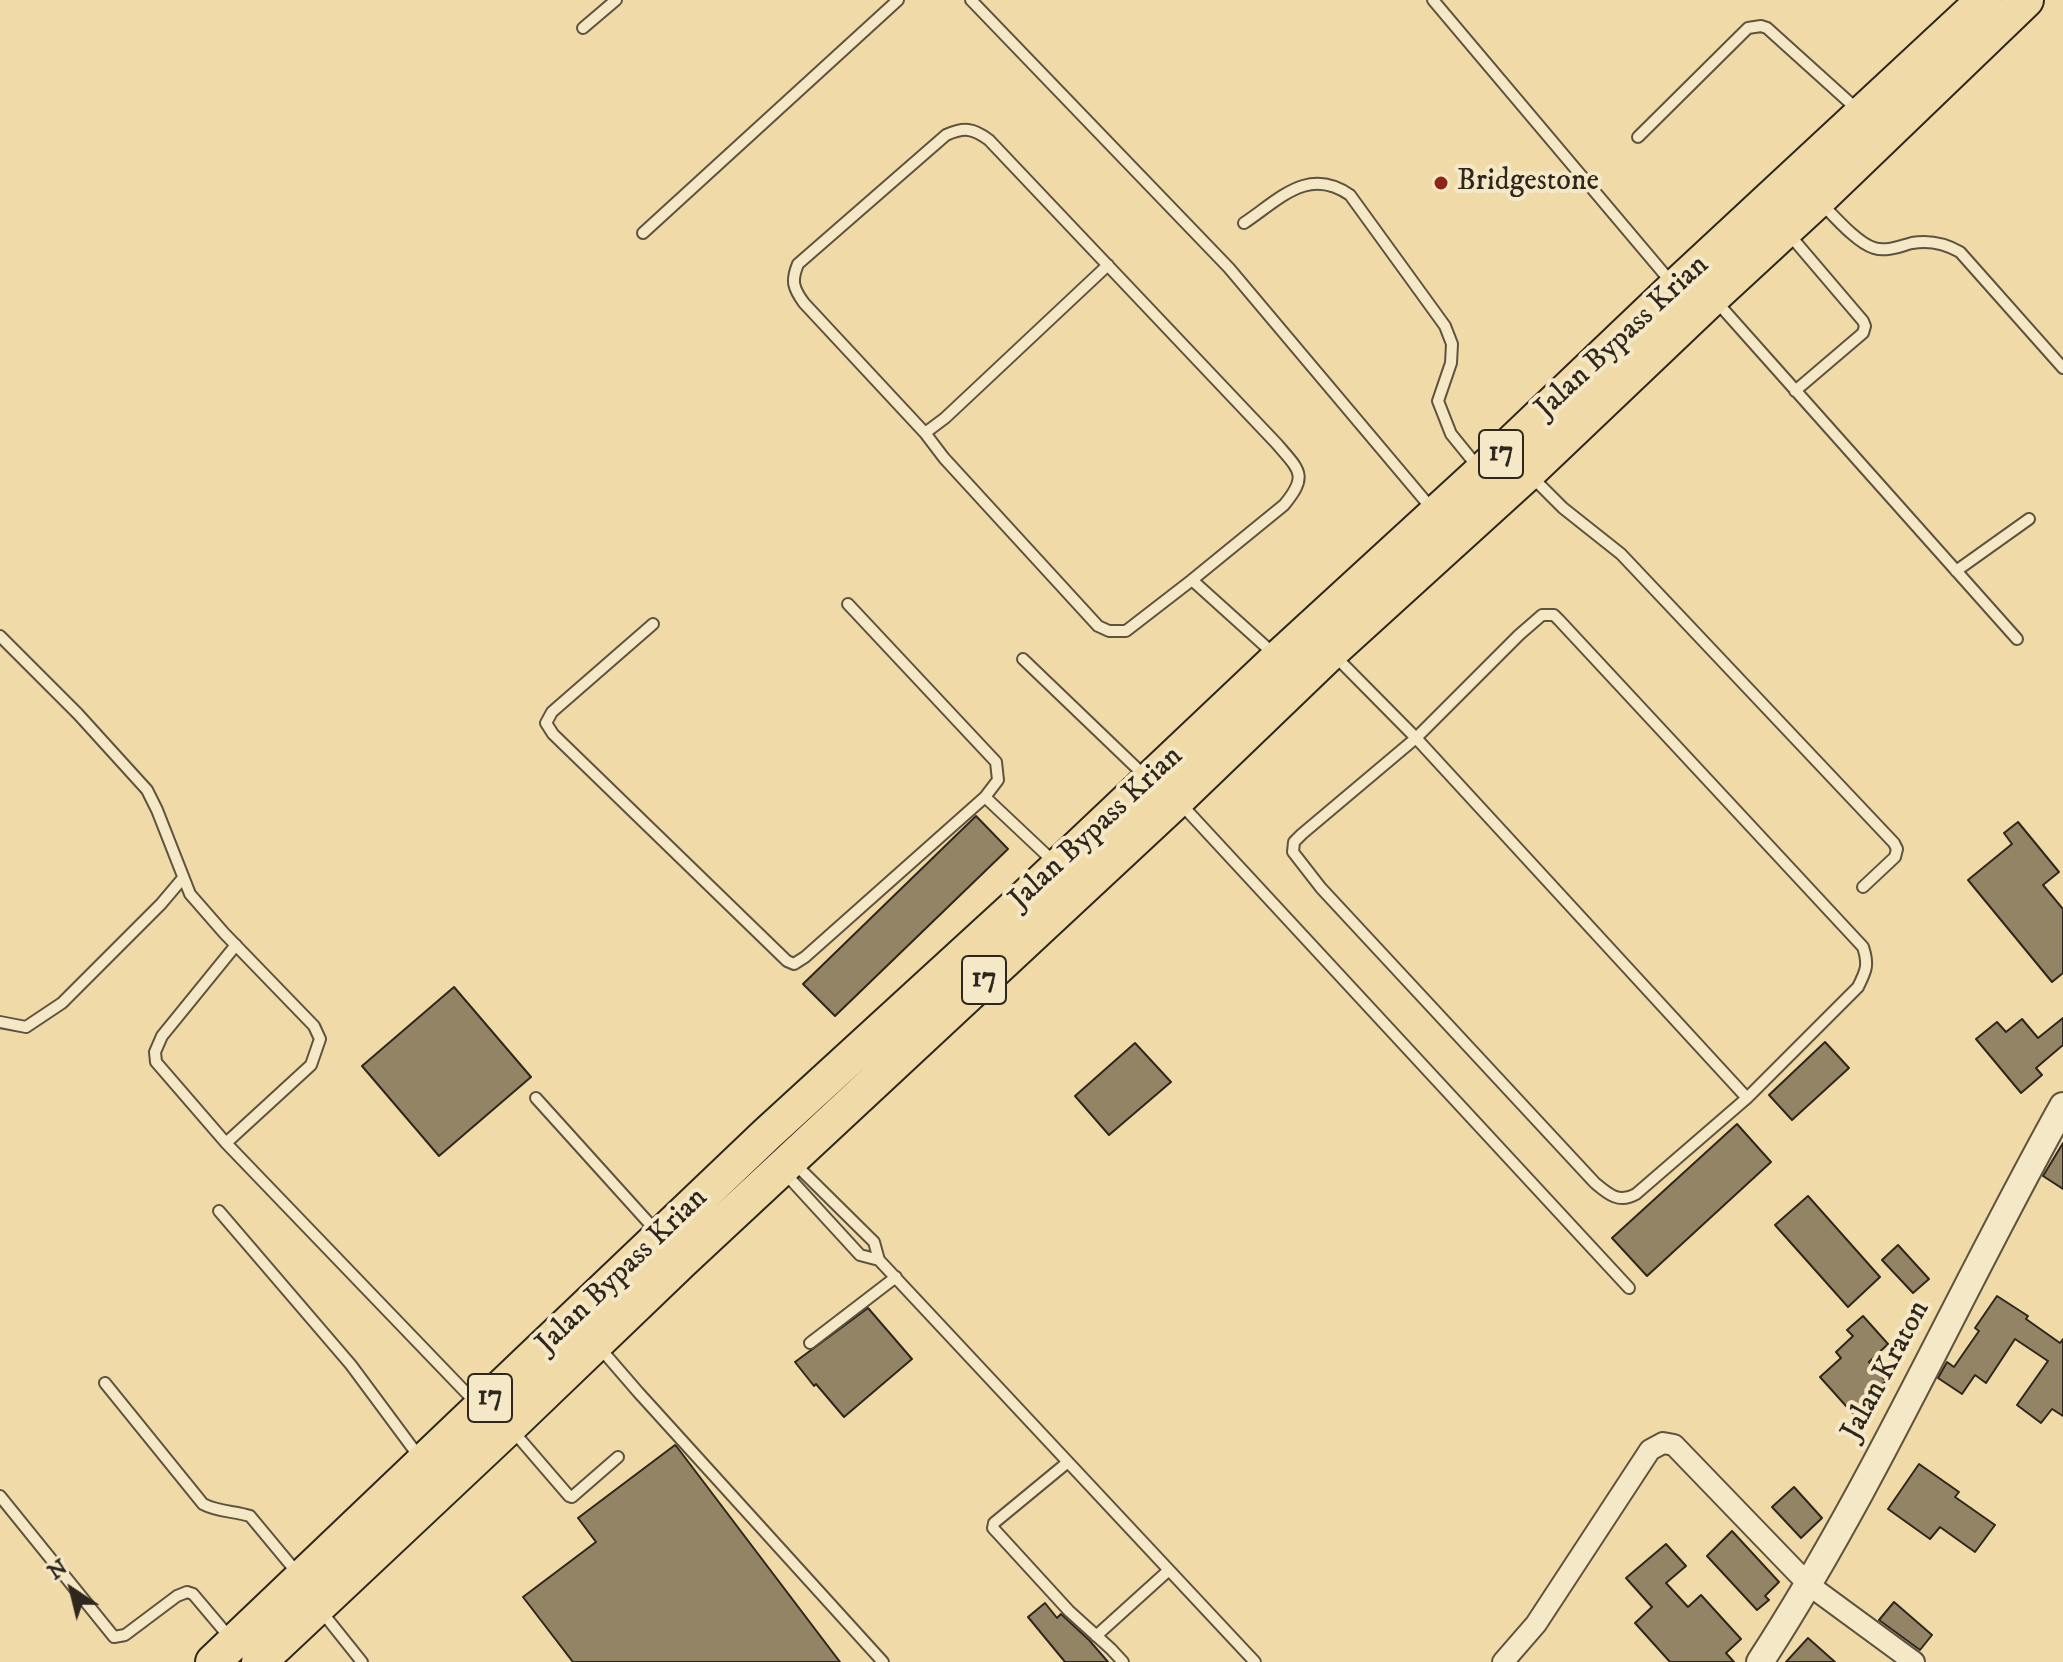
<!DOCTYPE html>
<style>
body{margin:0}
#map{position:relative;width:2063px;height:1662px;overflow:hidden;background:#f0dba8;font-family:"IM FELL DW Pica",serif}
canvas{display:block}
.north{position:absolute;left:32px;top:1550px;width:80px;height:80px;-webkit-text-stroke:6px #f5e8c6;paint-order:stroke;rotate:325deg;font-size:22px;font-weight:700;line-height:32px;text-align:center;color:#2f261d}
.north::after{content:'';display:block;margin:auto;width:28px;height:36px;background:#2f261d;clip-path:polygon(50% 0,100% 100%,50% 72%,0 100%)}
</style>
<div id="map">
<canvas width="2063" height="1662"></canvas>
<div class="north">N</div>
</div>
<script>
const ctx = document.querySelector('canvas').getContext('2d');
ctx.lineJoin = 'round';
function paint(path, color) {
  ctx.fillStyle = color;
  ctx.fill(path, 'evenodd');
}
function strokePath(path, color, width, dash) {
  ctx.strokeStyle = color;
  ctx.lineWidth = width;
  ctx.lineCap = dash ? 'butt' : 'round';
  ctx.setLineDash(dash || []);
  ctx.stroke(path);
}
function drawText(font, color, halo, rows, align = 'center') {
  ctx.font = font + ' "IM FELL DW Pica",serif';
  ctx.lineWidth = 8;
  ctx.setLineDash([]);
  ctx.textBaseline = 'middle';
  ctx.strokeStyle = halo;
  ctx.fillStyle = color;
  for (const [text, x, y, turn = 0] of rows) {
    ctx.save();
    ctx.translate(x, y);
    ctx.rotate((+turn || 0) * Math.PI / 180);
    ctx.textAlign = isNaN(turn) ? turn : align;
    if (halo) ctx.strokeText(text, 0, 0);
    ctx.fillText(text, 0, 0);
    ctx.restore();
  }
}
const building = new Path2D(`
 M976 816 1008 849 835 1016 803 984Z
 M2018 822 2059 872 2043 885 2063 909V973L2052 982 1968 880 2012 844 2004 833Z
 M454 987 531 1077 439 1156 362 1066Z
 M2063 1018V1045L2036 1068 2042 1075 2021 1093 1976 1039 1997 1022 2006 1032 2022 1019 2038 1038Z
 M1825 1042 1849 1068 1792 1120 1769 1095Z
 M1135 1043 1171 1082 1109 1135 1075 1096Z
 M1737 1124 1771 1162 1647 1276 1612 1238Z
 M2063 1143V1189L2043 1176Z
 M1808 1196 1880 1277 1848 1307 1775 1225Z
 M1898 1245 1929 1279 1913 1293 1882 1260Z
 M1997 1296 2028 1316 2026 1319 2060 1343 2063 1339V1416L2052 1409 2041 1423 2017 1405 2048 1361 2015 1339 1986 1383 1975 1375 1962 1394 1938 1378 1947 1362 1954 1367 1979 1331 1975 1328Z
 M868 1308 912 1359 844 1417 816 1384 814 1386 795 1362Z
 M1863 1316 1888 1344 1869 1362 1886 1381 1868 1397 1872 1401 1855 1416 1820 1377 1841 1358 1836 1352 1853 1336 1847 1330Z
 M675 1445 677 1447 840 1662H573L523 1597 596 1542 578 1518Z
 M1919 1464 1959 1492 1955 1497 1995 1525 1975 1552 1940 1527 1930 1539 1888 1509Z
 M1794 1487 1822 1518 1801 1538 1772 1507Z
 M1732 1531 1779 1582 1765 1596 1769 1600 1757 1610 1707 1556Z
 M1666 1544 1686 1566 1666 1583 1688 1607 1701 1595 1741 1639 1726 1653 1734 1662H1670L1635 1623 1652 1607 1626 1578Z
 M1894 1602 1932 1635 1920 1650 1879 1620Z
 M1045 1603 1057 1618 1061 1614 1089 1640 1108 1662H1065L1028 1617Z
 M1808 1638 1835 1662H1786Z`);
paint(building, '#938465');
strokePath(building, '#2f261d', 2);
const service = new Path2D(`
 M971 0 1229 268 1432 509
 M1433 0 1671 282
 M583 28 616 0
 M1638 137 1748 28 1761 26 1767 28 1859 111
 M1821 203C1834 216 1857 243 1874 248 1887 252 1900 246 1912 243 1929 240 1946 244 1960 252L2063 368
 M1244 223C1280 199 1308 166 1350 195L1445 326 1452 344 1451 363 1438 401 1451 434 1477 466
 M643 233 898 0
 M1788 233 1863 321 1865 326 1863 333 1795 391
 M1715 300 2017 639
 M925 433 945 418 1108 265
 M1532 477 1563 508 1621 554 1894 843 1897 849 1895 857 1863 887
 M1956 571 2029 519
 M1192 580 1126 631H1109L1098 626 944 458 925 433 804 303C793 288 791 281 798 264L946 135C964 127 973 128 989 140L1277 444C1299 470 1309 475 1284 505L1192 580 1274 654
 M848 604 996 762 998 780 985 797
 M1542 615H1554L1559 620 1863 947C1869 965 1866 971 1858 987L1747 1098 1636 1194C1619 1204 1608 1194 1595 1183L1321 888 1293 852 1294 842 1302 834 1416 738 1519 635Z
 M653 624 552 712 546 723 553 734 787 961 794 964 805 957 985 797 1054 862
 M0 636 78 714 147 790 157 810 190 894 224 933 314 1026 320 1039 311 1065 226 1143
 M1334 655 1416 738 1747 1098
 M1023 659 1146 777
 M1181 804 1629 1288
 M236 945 162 1036 155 1052 156 1062 226 1143 477 1404
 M0 1022 26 1027 62 1003 161 904 183 878
 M536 1098 657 1232
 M793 1162 874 1242 879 1260 1255 1662
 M783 1171 860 1255 879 1260
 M219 1211 351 1365 420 1458
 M810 1343 896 1277
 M600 1348 638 1392 883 1662
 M105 1383 203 1504C218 1512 234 1511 250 1516L299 1575
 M513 1431 569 1496 572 1497 618 1457
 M1068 1462 994 1523 993 1528 1069 1611 1111 1649 1123 1662
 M0 1496 114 1637 125 1635 177 1596 187 1592 193 1594 231 1639
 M322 1612 362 1662
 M1096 1636 1169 1570`);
const minor = new Path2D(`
 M1503 1662 1536 1624 1650 1450 1663 1443 1674 1445 1809 1585 1914 1662`);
const tertiary = new Path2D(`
 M1760 1662C1875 1485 1960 1290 2063 1106`);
const trunk = new Path2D(`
 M213 1662 767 1134 1016 906 1278 658 1482 471 1675 287 1984 0
 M259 1662 509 1427 683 1260 1177 800 1331 652 1528 473 1713 297 1818 200 2026 0`);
strokePath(service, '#5f5340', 14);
strokePath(minor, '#5f5340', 24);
strokePath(tertiary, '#5f5340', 30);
strokePath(trunk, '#2f261d', 38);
strokePath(service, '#f5e8c6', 10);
strokePath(minor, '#f5e8c6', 20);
strokePath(tertiary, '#f5e8c6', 26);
strokePath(trunk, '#f0dba8', 34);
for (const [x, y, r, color] of [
 [1441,183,8,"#8f2418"]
]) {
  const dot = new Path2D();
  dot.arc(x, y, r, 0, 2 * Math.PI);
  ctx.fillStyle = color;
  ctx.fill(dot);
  strokePath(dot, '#f5e8c6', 3);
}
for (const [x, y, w] of [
 [1501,454,44],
 [984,980,44],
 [490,1398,44]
]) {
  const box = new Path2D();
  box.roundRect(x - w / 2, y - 24, w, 48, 6);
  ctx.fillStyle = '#f5e8c6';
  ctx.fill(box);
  strokePath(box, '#2f261d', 2);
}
drawText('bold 28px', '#2f261d', null, [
 ["17",1501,454],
 ["17",984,980],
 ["17",490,1398]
]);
drawText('30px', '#2f261d', '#f5e8c6', [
 ["Bridgestone",1457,183]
], 'left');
drawText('30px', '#2f261d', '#f5e8c6', [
 ["Jalan Bypass Krian",1623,338,-43],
 ["Jalan Bypass Krian",1097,829,-43],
 ["Jalan Bypass Krian",623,1272,-44],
 ["Jalan Kraton",1887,1371,-62]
]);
</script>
